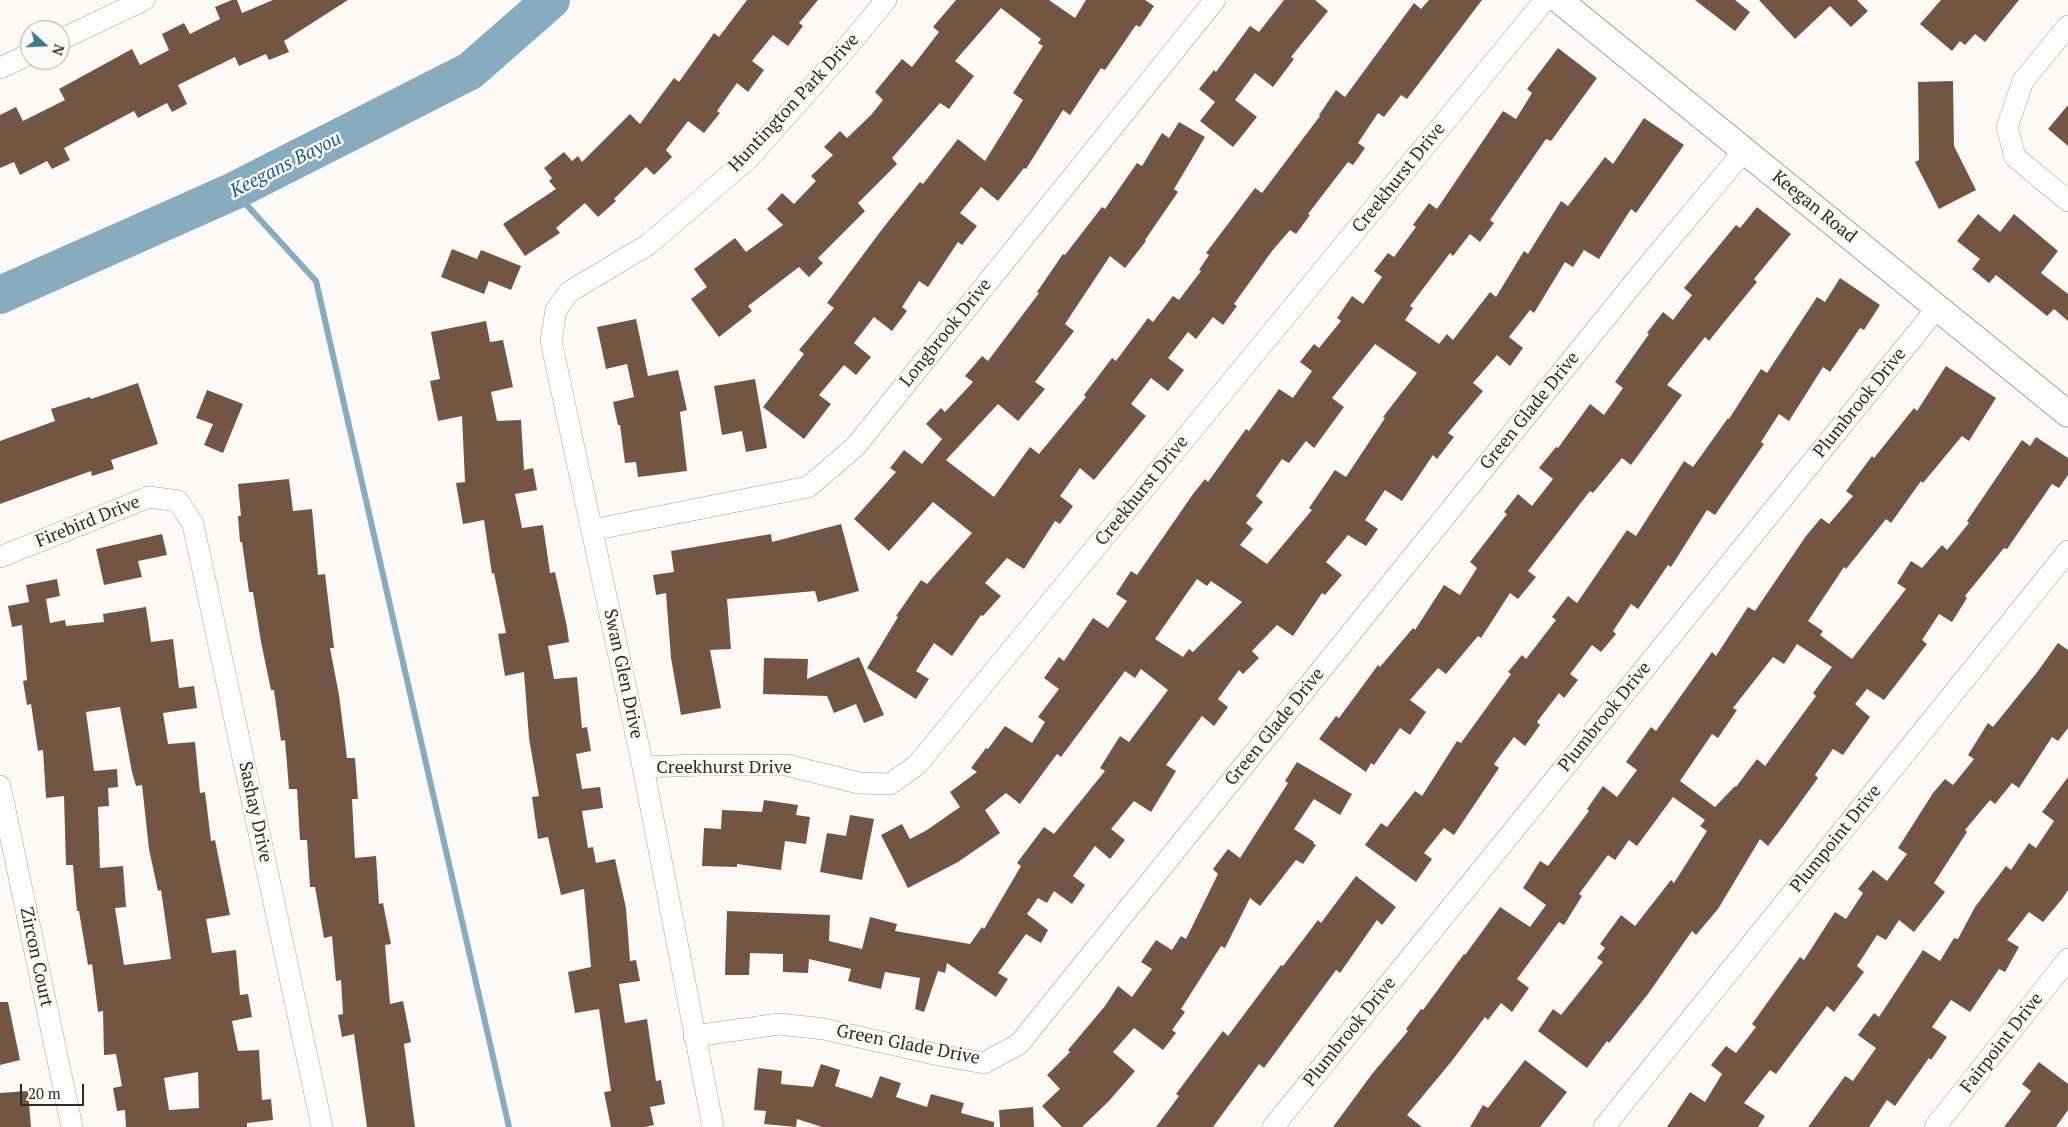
<!DOCTYPE html>
<style>
body{margin:0}
#map{position:relative;width:2068px;height:1127px;overflow:hidden;background:#fcf9f7;font-family:"PT Serif",serif}
canvas{display:block}
.north{position:absolute;left:20px;top:20px;width:50px;height:50px;box-sizing:border-box;background:#fcf9f7;border:1px solid #a9a7a5;border-radius:50%;rotate:110deg;font-size:14px;font-weight:700;line-height:20px;text-align:center;color:#2c2b2a}
.north::after{content:'';display:block;margin:auto;width:18px;height:22px;background:#3a7a8d;clip-path:polygon(50% 0,100% 100%,50% 72%,0 100%)}
.scale{position:absolute;left:20px;top:1084px;width:64px;height:22px;box-sizing:border-box;border:2px solid #2c2b2a;border-top:0;padding-left:6px;font-size:15px;line-height:18px;white-space:nowrap;color:#2c2b2a;-webkit-text-stroke:4px #fcf9f7;paint-order:stroke}
</style>
<div id="map">
<canvas width="2068" height="1127"></canvas>
<div class="north">N</div>
<div class="scale">20 m</div>
</div>
<script>
const ctx = document.querySelector('canvas').getContext('2d');
ctx.lineJoin = 'round';
function strokePath(path, color, width, dash) {
  ctx.strokeStyle = color;
  ctx.lineWidth = width;
  ctx.lineCap = dash ? 'butt' : 'round';
  ctx.setLineDash(dash || []);
  ctx.stroke(path);
}
function paint(path, color) {
  ctx.fillStyle = color;
  ctx.fill(path, 'evenodd');
}
function drawText(font, color, halo, rows, align = 'center') {
  ctx.font = font + ' "PT Serif",serif';
  ctx.lineWidth = 5;
  ctx.setLineDash([]);
  ctx.textBaseline = 'middle';
  ctx.strokeStyle = halo;
  ctx.fillStyle = color;
  for (const [text, x, y, turn = 0] of rows) {
    ctx.save();
    ctx.translate(x, y);
    ctx.rotate((+turn || 0) * Math.PI / 180);
    ctx.textAlign = isNaN(turn) ? turn : align;
    if (halo) ctx.strokeText(text, 0, 0);
    ctx.fillText(text, 0, 0);
    ctx.restore();
  }
}
strokePath(new Path2D(`
 M234 191 316 281 509 1127`), '#87abbf', 6);
strokePath(new Path2D(`
 M0 295 234 191 470 71 551 0`), '#87abbf', 38);
paint(new Path2D(`
 M232 0H237L242 13 273 0H348L284 41 289 52 269 60 266 54 239 66 235 57 178 85 187 104 172 112 167 103 138 118 134 111 64 148 70 160 52 169 47 161 20 175 14 162 0 168V115L16 107 23 121 65 100 59 89 132 49 140 65 169 50 162 34 184 23 190 34 220 19 215 7Z
 M747 0H818L799 23 803 26 788 46 773 35 752 61 764 70 748 92 737 83 717 111 720 113 704 133 688 121 666 150 672 157 654 175 646 167 614 199 616 201 598 217 585 203 556 228 560 233 525 256 503 224 556 189 549 181 552 178 544 168 564 152 572 161 578 156 582 162 630 114 640 124 674 78 679 82 714 33 719 37Z
 M956 0H1049L1075 18 1086 0H1145L1154 6 1140 27 1136 25 1105 70 1101 68 1070 115 1063 110 1026 169 1024 168 998 201 981 187 960 213 977 226 962 245 958 242 928 287 919 281 902 307 907 311 892 331 874 317 854 343 871 357 856 375 844 365 819 395 831 404 804 439 763 407 804 354 799 350 834 308 827 303 883 228 920 182 923 184 958 139 985 161 1023 100 1013 93 1043 46 1038 43 1041 39 1001 8 955 61 974 76 949 109 940 103 892 158 897 164 858 203 865 211 818 258 823 263 809 277 799 267 748 306 752 311 719 337 691 299 707 287 694 269 735 238 746 252 783 225 767 209 782 193 794 204 816 181 811 176 833 155 824 147 840 131 847 138 871 115 883 100 875 92 902 59 912 67 939 32 933 27Z
 M1284 0H1315L1328 11 1291 57 1294 59 1273 87 1255 73 1235 100 1257 117 1233 147 1200 121 1215 102 1199 89 1214 70 1216 72 1250 26 1259 32Z
 M1429 0H1482L1407 99 1401 95 1384 117 1378 113 1358 143 1365 148 1353 165 1348 162 1308 214 1310 215 1296 234 1290 230 1272 251 1234 304 1237 306 1223 325 1213 317 1196 339 1188 332 1168 358 1184 370 1168 391 1151 378 1131 404 1146 416 1094 480 1080 468 1060 496 1073 506 1060 524 1055 521 1024 569 1007 558 985 583 1001 596 983 616 981 615 952 656 934 643 916 671 929 679 916 699 867 668 898 617 896 616 921 580 927 584 972 533 933 502 889 551 854 519 896 472 890 468 904 450 922 464 942 439 926 424 941 408 945 412 973 382 965 376 982 356 988 361 1039 293 1037 292 1063 254 1065 255 1102 207 1105 209 1137 163 1142 166 1162 133 1169 138 1179 122 1205 137 1174 189 1178 192 1145 240 1146 241 1125 268 1110 256 1065 324 1074 331 1035 382 1045 389 1018 421 998 404 946 460 994 497 1030 447 1039 454 1086 397 1084 395 1112 358 1116 361 1148 318 1153 322 1173 296 1179 300 1201 271 1199 270 1209 255 1206 253 1255 188 1262 193 1320 116 1319 115 1336 90 1345 97 1414 3 1421 9Z
 M1695 0H1735L1750 12 1735 31Z
 M1759 0H1857L1868 11 1851 27 1830 6 1795 39Z
 M1941 0H2019L1985 42 1975 34 1965 45 1960 41 1952 51 1920 24Z
 M1558 48 1597 78 1551 141 1546 139 1490 220 1494 223 1480 242 1470 234 1453 256 1450 253 1410 306 1413 308 1405 320 1439 344 1447 334 1453 340 1490 292 1496 297 1524 251 1528 254 1561 201 1568 206 1605 157 1613 164 1644 118 1684 145 1636 213 1631 209 1599 259 1584 250 1573 267 1565 262 1534 313 1530 310 1509 337 1523 348 1510 366 1497 355 1473 383 1483 391 1448 433 1454 437 1437 459 1433 455 1402 501 1385 490 1365 520 1378 529 1366 546 1348 535 1326 562 1342 575 1325 595 1322 593 1293 636 1277 625 1252 651 1259 658 1243 674 1239 670 1218 699 1228 707 1214 726 1202 716 1166 765 1176 771 1151 812 1134 801 1111 829 1125 840 1110 859 1095 846 1073 876 1085 885 1072 904 1054 891 1047 903 1038 898 1027 914 1048 930 1041 943 1026 934 998 973 1008 979 996 997 947 963 945 973 938 971 924 1012 915 1009 920 978 885 972 881 989 848 981 851 969 809 959 808 973 783 972V954L750 953 749 975H725L727 911 830 915 829 941 862 949 870 917 897 924 895 931 970 944 982 927 984 929 1021 866 1017 863 1044 827 1054 834 1105 771 1100 768 1120 736 1129 742 1168 690 1141 669 1135 678 1125 671 1061 757 1057 754 1020 804 1006 793 985 810 1000 833 958 862 908 888 881 835 902 824 910 839 927 830 960 807 950 792 977 772 971 768 986 748 988 749 1005 726 1032 743 1045 722 1038 717 1059 689 1044 678 1059 657 1064 661 1093 618 1108 628 1127 601 1116 594 1131 571 1137 575 1193 494 1205 479 1208 482 1246 429 1249 431 1279 389 1293 398 1312 371 1300 362 1314 344 1319 348 1341 321 1337 318 1352 296 1363 304 1382 277 1374 271 1388 253 1394 257 1416 227 1413 225 1429 203 1437 209 1503 111 1516 119 1532 93 1527 89ZM1375 344 1417 373 1383 417 1385 418 1346 477 1335 470 1309 508 1312 510 1267 564 1240 545 1253 529 1246 523 1263 502 1256 496 1282 459 1289 463 1306 441 1314 448 1344 407 1332 398ZM1197 579 1207 586 1211 581 1242 602 1193 652 1189 649 1183 657 1155 639Z
 M1953 81 1954 146 1976 190 1939 209 1915 162 1919 160 1918 82Z
 M2068 105V146L2048 129Z
 M1757 207 1791 234 1754 279 1757 282 1725 321 1709 341 1705 337 1667 385 1682 395 1631 465 1622 458 1593 493 1590 491 1528 571 1536 577 1518 599 1510 593 1481 638 1478 636 1446 674 1438 668 1410 700 1426 712 1410 735 1400 728 1374 765 1371 763 1366 772 1319 739 1336 716 1339 718 1378 665 1380 667 1413 628 1415 630 1444 585 1460 595 1477 568 1470 562 1507 514 1504 512 1518 494 1532 506 1553 479 1539 468 1556 447 1558 448 1590 404 1604 415 1623 388 1615 382 1649 334 1647 333 1663 312 1673 320 1692 295 1684 288 1736 225 1740 228Z
 M1978 214 2000 232 2014 214 2058 251 2041 273 2068 294V321L2054 309 2047 316 1996 275 1989 283 1972 269 1980 259 1957 241Z
 M452 249 477 259 481 250 521 266 511 290 489 281 484 294 441 277Z
 M1840 278 1880 305 1864 330 1860 328 1830 372 1823 367 1789 421 1779 414 1761 442 1764 444 1715 515 1707 510 1671 567 1668 565 1638 609 1631 604 1613 631 1616 634 1601 652 1592 645 1570 674 1578 680 1564 698 1559 693 1537 722 1540 725 1525 746 1514 737 1494 764 1499 768 1454 835 1444 828 1424 853 1432 859 1416 882 1365 845 1381 823 1387 827 1415 791 1422 796 1457 741 1461 743 1511 674 1508 672 1522 655 1526 659 1556 620 1552 617 1568 596 1577 603 1627 530 1636 536 1684 461 1693 467 1728 418 1729 419 1761 369 1767 373 1817 297 1825 302Z
 M636 319 648 376 678 370 687 410 680 412 687 471 638 477 636 462 625 463 620 425H618L613 402 634 397 627 364 606 369 597 327Z
 M486 321 490 342 503 340 513 387 491 392 497 421 521 420 524 470 533 468 537 490 515 494 522 528 543 525 550 573 555 572 567 627 569 642 548 646 554 679 577 677 582 728 587 727 591 751 576 754 582 789 600 787 603 808 582 811 588 848 593 847 596 863 615 859 626 908 630 961 636 960 640 981 619 984 625 1023 647 1019 656 1081 661 1080 665 1104 650 1107 654 1125 645 1127H611L604 1092 611 1091 599 1009 575 1013 568 972 591 967 584 889 561 895 548 837 538 839 532 797 539 796 529 738 524 672 505 676 498 634 506 633 494 573 492 574 484 520 463 524 456 483 465 482 462 416 438 421 430 381 440 379 431 332Z
 M1946 366 1996 398 1969 441 1962 436 1923 483 1921 481 1891 523 1886 519 1846 569 1844 567 1808 621 1823 631 1820 635 1852 659 1906 589 1897 583 1911 561 1922 568 1942 545 1947 550 1969 523 1967 521 2022 440 2030 446 2036 437 2068 458V475L2059 488 2052 484 2007 549 2004 548 1965 596 1967 598 1952 622 1939 614 1922 640 1927 644 1884 700 1867 689 1855 704 1870 717 1843 755 1833 749 1815 775 1818 778 1784 825 1768 846 1760 839 1718 909 1696 935 1692 931 1648 994 1609 1043 1607 1041 1587 1068 1538 1031 1553 1009 1561 1015 1603 962 1597 958 1605 948 1600 944 1621 915 1635 926 1671 880 1674 883 1707 831 1700 826 1705 820 1673 797 1637 846 1629 840 1615 860 1608 855 1579 894 1582 896 1564 925 1559 922 1517 979 1529 988 1512 1012 1501 1003 1488 1020 1485 1017 1451 1062 1407 1115 1422 1127H1333L1372 1074 1408 1031 1406 1029 1421 1009 1423 1010 1464 954 1465 955 1500 907 1530 927 1546 905 1523 888 1540 861 1548 866 1589 811 1587 809 1603 786 1617 797 1637 770 1626 762 1651 727 1656 731 1712 652 1716 656 1748 607 1755 611 1806 536 1821 518 1829 524 1853 496 1846 491 1872 456 1874 458 1914 408 1917 411ZM1797 644 1832 667 1813 693 1816 696 1765 766 1757 759 1736 787 1735 786 1715 807 1680 781 1712 734 1718 738 1737 710 1733 708 1773 657 1784 664Z
 M755 379 767 448 746 452 742 431 722 435 714 386Z
 M138 383 158 444 111 460 114 469 92 476 91 471 0 504V441L55 421 51 409 90 397 91 399Z
 M207 390 243 404 223 453 204 445 213 424 196 418Z
 M289 479 293 511 312 509 318 575 325 574 334 648H330L339 695 347 758H355L358 799H352L355 858 376 856 379 904 383 903 391 944 385 945 390 1004 403 1001 411 1042 404 1044 415 1127H367L354 1034 342 1037 338 1015 343 1014 341 980 336 981 332 936 324 938 315 887H310L307 840H300L297 789H289L285 740 281 741 274 690H271L261 642 253 592H249L242 542H240L238 516H241L238 484Z
 M841 524 859 591 818 602 815 591 727 599 731 649 710 650 721 708 681 715 671 658 666 593 656 595 653 575 674 572 671 551 771 534 772 542Z
 M162 534 167 555 138 561 142 577 104 585 96 549Z
 M57 579 60 596 46 599 50 623 65 620 66 626 104 622 103 614 146 607 151 642 173 639 179 688 194 686 197 708 163 713 168 744 195 742 200 793 205 792 211 841 215 840 230 915 206 919 212 953 236 950 240 995 248 994 252 1017 232 1021 238 1051 259 1050 262 1100 271 1099 273 1120 247 1123V1127H126L125 1110 117 1111 113 1088 122 1086 116 1054 104 1055 103 1011 98 1012 92 964 88 965 79 911H77L73 865H66L64 796 46 798 43 750 38 751 31 704 27 705 23 681 27 680 22 625 12 627 8 606 29 602 26 585ZM120 707 132 772 136 786 142 785 149 849 158 891 161 890 171 959 124 965 115 908 126 907 123 866 100 868 98 807 109 806 108 788 118 787 117 769 94 771 86 712ZM198 1072 199 1108 169 1110 164 1078Z
 M2058 643 2068 650V728L2058 741 2052 737 2019 788 2012 783 1995 804 1990 800 1965 830 1967 832 1934 883 1945 892 1914 932 1899 920 1886 940 1877 935 1857 966 1864 972 1834 1012 1827 1006 1776 1074 1770 1070 1744 1103 1765 1116 1758 1127H1667L1690 1092 1705 1102 1722 1074 1711 1065 1726 1046 1736 1053 1756 1027 1752 1024 1800 957 1804 960 1835 912 1846 919 1863 893 1858 889 1873 870 1887 881 1907 854 1898 848 1933 793 1945 779 1953 785 1974 759 1968 755 1988 723 1993 727 2038 671Z
 M859 657 884 715 864 723 856 704 834 713 827 696 763 694 764 658 808 659 807 679Z
 M1297 762 1352 794 1340 815 1314 799 1294 829 1314 842 1313 843 1316 845 1303 864 1296 860 1260 906 1250 898 1225 948 1221 946 1181 1009 1185 1012 1172 1030 1176 1033 1163 1050 1134 1028 1113 1052 1135 1071 1109 1101 1082 1127H1062L1042 1106 1060 1089 1047 1075 1070 1052 1068 1050 1105 1006 1118 986 1132 997 1152 969 1141 962 1156 940 1172 950 1181 936 1186 939 1218 874 1213 869 1228 849 1240 858 1288 783 1285 781Z
 M2068 777V890L2062 899 2043 922 2029 912 2007 940 2019 947 2005 972 1999 969 1970 1012 1951 1000 1932 1027 1947 1037 1931 1060 1929 1058 1895 1106 1887 1100 1869 1127H1808L1845 1076 1853 1081 1876 1048 1858 1035 1874 1013 1879 1017 1923 950 1940 961 1954 938 1958 939 1975 907 2006 866 2011 870 2029 843 2036 848 2054 821 2042 812Z
 M764 800 798 805 796 815 810 817 806 844 785 841 781 870 737 864V867L702 866 704 828 721 829 722 810 762 812Z
 M850 815 874 819 862 880 820 872 827 833 846 836Z
 M1356 876 1396 907 1382 925 1377 920 1340 973 1336 970 1264 1068 1259 1064 1213 1127H1156L1179 1096 1176 1094 1223 1031 1228 1036 1281 965 1283 966 1318 920 1321 923Z
 M0 1002H8L20 1060 0 1065Z
 M1525 1060 1567 1092 1540 1127H1470L1483 1105 1488 1108Z
 M2039 1062 2068 1084V1110L2056 1127H2004L2031 1091 2022 1084Z
 M821 1064 840 1070 835 1086 872 1098 880 1076 901 1083 896 1097 927 1107 931 1094 964 1103 961 1113 994 1122V1127H822L797 1119 796 1127 764 1124 766 1111 754 1110 758 1068 782 1071 781 1084 813 1087Z
 M28 1091 31 1127H0V1093Z
 M1033 1107 1034 1127H1000L999 1110Z`), '#735543');
const minor = new Path2D(`
 M2068 26 2023 81 2007 127 2015 157 2068 201
 M60 40 144 0
 M0 68 30 54
 M592 530 808 487 855 447 1215 0
 M0 557 149 497 178 501 193 524 322 1127
 M643 767 700 765H786L859 783 890 784 917 765 1545 0
 M0 786 72 1127
 M694 1036 779 1024 824 1029 939 1055 984 1063 1019 1044 1645 269 1744 151
 M713 1127 643 767 551 341 556 310 569 292 649 244 748 159 843 52 886 0
 M1273 1127 1937 308
 M1604 1127 2068 551
 M1935 1127 2068 959`);
const tertiary = new Path2D(`
 M1559 0 2068 414`);
strokePath(minor, '#a19f9d', 22);
strokePath(tertiary, '#a19f9d', 28);
strokePath(minor, '#fff', 21);
strokePath(tertiary, '#fff', 26);
drawText('18px', '#2c2b2a', '#fcf9f7', [
 ["Huntington Park Drive",794,103,-47],
 ["Creekhurst Drive",1399,178,-51],
 ["Keegan Road",1814,207,39],
 ["Longbrook Drive",946,333,-51],
 ["Plumbrook Drive",1860,403,-51],
 ["Green Glade Drive",1530,411,-51],
 ["Creekhurst Drive",1142,491,-51],
 ["Firebird Drive",88,522,-22],
 ["Swan Glen Drive",623,674,78],
 ["Plumbrook Drive",1605,717,-51],
 ["Green Glade Drive",1275,727,-51],
 ["Creekhurst Drive",724,768],
 ["Sashay Drive",255,812,78],
 ["Plumpoint Drive",1836,839,-51],
 ["Zircon Court",36,957,78],
 ["Plumbrook Drive",1350,1032,-51],
 ["Fairpoint Drive",2002,1043,-52],
 ["Green Glade Drive",908,1045,11]
]);
drawText('italic 19px', '#1c5e7a', '#fcf9f7', [
 ["Keegans Bayou",286,165,-27]
]);
</script>
